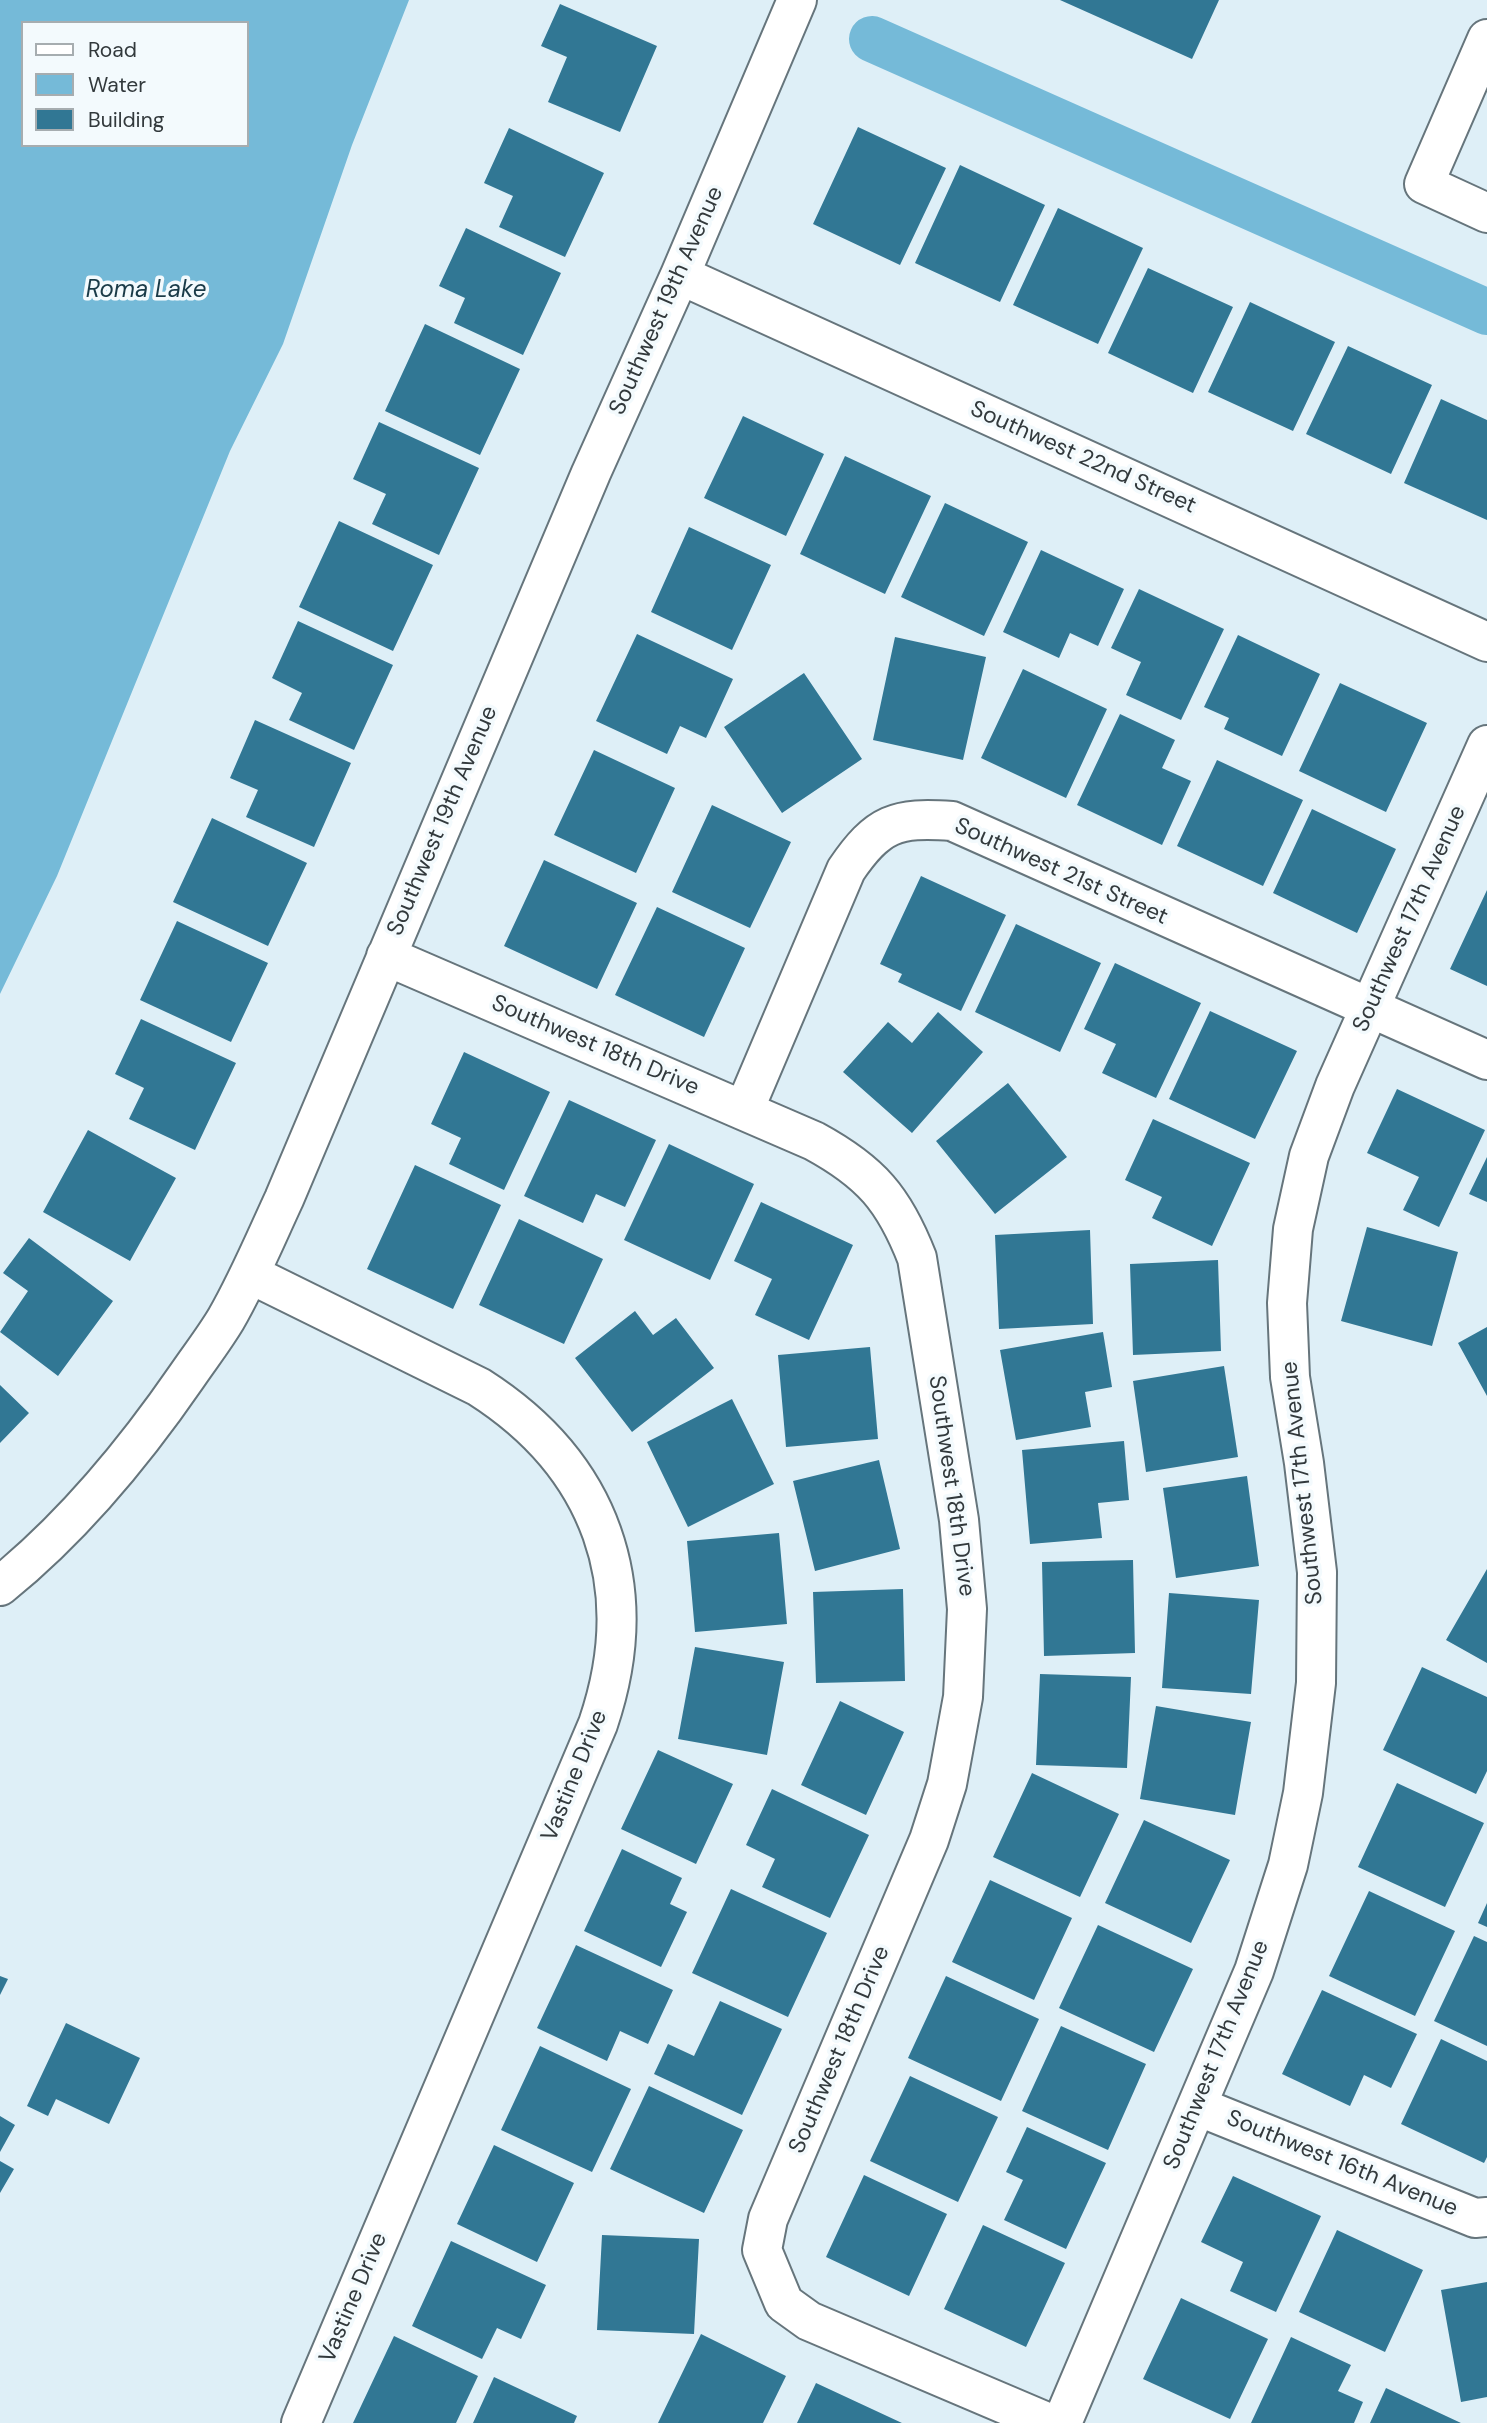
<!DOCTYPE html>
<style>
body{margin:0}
#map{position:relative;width:1487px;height:2423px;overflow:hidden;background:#deeff7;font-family:"DM Sans",sans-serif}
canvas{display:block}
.legend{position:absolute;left:21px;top:21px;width:228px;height:126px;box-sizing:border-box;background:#f3fafd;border:2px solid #a6adb0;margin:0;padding:9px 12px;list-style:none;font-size:21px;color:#32393c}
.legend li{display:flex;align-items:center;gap:14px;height:35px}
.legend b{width:35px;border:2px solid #a6adb0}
</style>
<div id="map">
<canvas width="1487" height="2423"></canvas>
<ul class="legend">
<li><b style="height:9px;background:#fff"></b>Road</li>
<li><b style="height:19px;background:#75bad8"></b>Water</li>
<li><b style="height:19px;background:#317794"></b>Building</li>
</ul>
</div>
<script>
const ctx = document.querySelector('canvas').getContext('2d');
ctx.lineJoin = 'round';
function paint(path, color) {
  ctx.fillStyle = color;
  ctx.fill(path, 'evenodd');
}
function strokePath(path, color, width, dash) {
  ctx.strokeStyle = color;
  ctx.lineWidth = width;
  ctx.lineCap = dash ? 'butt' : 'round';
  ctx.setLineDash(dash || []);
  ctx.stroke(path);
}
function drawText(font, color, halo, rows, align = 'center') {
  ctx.font = font + ' "DM Sans",sans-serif';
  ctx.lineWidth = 7;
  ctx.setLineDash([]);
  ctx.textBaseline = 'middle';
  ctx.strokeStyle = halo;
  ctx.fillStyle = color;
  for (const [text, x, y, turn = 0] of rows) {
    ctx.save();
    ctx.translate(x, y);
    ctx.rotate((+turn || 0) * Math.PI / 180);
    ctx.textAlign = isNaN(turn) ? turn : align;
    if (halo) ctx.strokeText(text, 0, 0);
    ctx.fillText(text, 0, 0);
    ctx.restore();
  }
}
paint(new Path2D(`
 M0 0H409L352 145 283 344 230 451 57 876 0 994ZM23 23H247V145H23Z`), '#75bad8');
strokePath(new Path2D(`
 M872 39 1487 312`), '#75bad8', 46);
paint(new Path2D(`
 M1060 0H1219L1192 59Z
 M560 4 657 46 620 132 548 102 567 57 541 46Z
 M858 127 946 168 900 265 813 224Z
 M509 128 604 173 565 257 499 227 513 196 484 183Z
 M960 165 1045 205 1000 302 915 263Z
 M1058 208 1143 248 1098 344 1013 305Z
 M466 228 561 273 523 355 454 323 465 298 439 286Z
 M1148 268 1233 307 1193 393 1108 353Z
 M1250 302 1335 342 1293 431 1208 392Z
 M425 324 520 369 480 455 385 411Z
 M1348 346 1432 385 1391 474 1306 434Z
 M1441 399 1487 420V520L1404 483Z
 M743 416 824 454 786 536 704 498Z
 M379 422 479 468 439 555 372 524 386 494 353 479Z
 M845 456 931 496 885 594 800 554Z
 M945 503 1028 542 984 636 901 597Z
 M339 521 433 565 393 651 299 607Z
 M689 527 771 565 732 650 651 612Z
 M1041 550 1124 589 1098 646 1070 633 1059 658 1003 632Z
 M1139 589 1224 629 1181 720 1126 695 1141 662 1111 648Z
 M298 621 393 665 354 750 289 720 302 693 272 678Z
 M637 634 733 679 706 738 680 726 667 754 596 721Z
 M1238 635 1320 674 1282 756 1224 729 1229 718 1204 707Z
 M895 637 986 657 963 760 873 740Z
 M1023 669 1107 709 1066 798 981 758Z
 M804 673 862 759 782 813 724 727Z
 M1340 683 1427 723 1386 812 1299 771Z
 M1120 714 1175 740 1162 768 1191 781 1162 845 1077 805Z
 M255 720 351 763 314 847 246 817 258 790 230 778Z
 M594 750 675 788 636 873 554 835Z
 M1217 760 1303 800 1263 886 1177 846Z
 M712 805 791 842 750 928 672 892Z
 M1312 809 1396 849 1357 933 1273 893Z
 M212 818 307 863 268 946 173 902Z
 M544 860 637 903 597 989 504 946Z
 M921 876 1006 915 961 1011 898 982 902 974 880 964Z
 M1487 890V986L1450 969Z
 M657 907 745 948 704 1037 615 995Z
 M177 921 268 963 231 1042 140 1000Z
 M1016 924 1101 963 1060 1052 975 1012Z
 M1115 963 1201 1003 1156 1098 1102 1073 1116 1044 1084 1029Z
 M1210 1011 1297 1051 1255 1139 1169 1099Z
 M938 1012 983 1052 912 1133 843 1072 888 1022 912 1043Z
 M141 1019 236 1063 195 1150 129 1119 144 1088 115 1074Z
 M464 1052 550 1092 504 1190 449 1164 461 1138 431 1124Z
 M1008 1083 1067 1157 995 1214 936 1141Z
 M1397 1089 1485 1130 1439 1227 1403 1210 1419 1177 1367 1153Z
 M569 1100 656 1140 625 1207 596 1194 583 1223 524 1196Z
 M1153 1119 1250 1163 1212 1246 1152 1218 1162 1197 1125 1180Z
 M88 1130 176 1178 130 1261 43 1212Z
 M669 1144 754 1184 710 1280 624 1240Z
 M1487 1157V1202L1469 1194Z
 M415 1165 501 1205 453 1309 367 1269Z
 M761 1202 853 1245 809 1340 755 1315 772 1279 734 1261Z
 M519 1219 603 1259 564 1344 479 1305Z
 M1367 1227 1458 1252 1432 1346 1341 1321Z
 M1090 1230 1093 1324 999 1329 995 1235Z
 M29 1238 113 1301 58 1376 0 1332 28 1291 3 1273Z
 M1218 1260 1221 1351 1133 1355 1130 1264Z
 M635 1311 653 1335 676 1318 714 1368 632 1432 575 1358Z
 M1487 1327V1396L1458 1343Z
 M1103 1332 1112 1387 1085 1392 1091 1427 1016 1440 1000 1350Z
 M870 1347 878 1439 786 1447 778 1355Z
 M1224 1366 1238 1457 1146 1472 1133 1381Z
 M0 1385 29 1413 0 1443Z
 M732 1399 774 1484 688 1527 647 1442Z
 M1124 1441 1129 1500 1098 1503 1102 1538 1030 1544 1022 1450Z
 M879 1460 900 1549 815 1571 793 1481Z
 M1247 1476 1259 1566 1176 1578 1163 1488Z
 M779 1533 787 1624 695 1632 687 1541Z
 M1133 1560 1135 1653 1044 1656 1042 1562Z
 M1487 1569V1663L1446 1640Z
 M903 1589 905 1681 816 1683 813 1592Z
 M1169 1593 1259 1600 1251 1694 1162 1688Z
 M695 1647 784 1662 767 1755 678 1739Z
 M1422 1667 1487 1697V1771L1476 1794 1383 1750Z
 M1040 1674 1131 1677 1127 1768 1036 1765Z
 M840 1701 904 1732 866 1815 801 1785Z
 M1156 1706 1251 1722 1235 1815 1140 1799Z
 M658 1750 733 1784 696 1864 621 1829Z
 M1032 1773 1119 1814 1080 1897 993 1857Z
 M1397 1783 1484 1823 1445 1907 1358 1867Z
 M772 1789 869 1835 830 1918 762 1887 775 1859 746 1845Z
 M1144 1820 1230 1860 1191 1943 1105 1903Z
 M622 1849 682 1878 670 1904 687 1912 661 1967 584 1931Z
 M990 1880 1072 1918 1034 2000 952 1962Z
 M731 1889 827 1933 788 2017 692 1973Z
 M1369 1891 1455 1931 1415 2016 1329 1976Z
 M1487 1903V1927L1478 1923Z
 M1098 1925 1193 1969 1154 2052 1059 2008Z
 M1474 1936 1487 1942V2046L1434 2021Z
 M576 1945 673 1990 648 2044 620 2031 607 2061 537 2028Z
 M0 1976 8 1979 0 1995Z
 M946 1976 1039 2019 1001 2101 908 2058Z
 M1322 1990 1417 2034 1391 2088 1364 2075 1350 2106 1282 2074Z
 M720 2001 782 2029 742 2115 654 2074 668 2044 694 2056Z
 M66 2023 140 2058 109 2124 56 2099 48 2116 27 2106Z
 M1061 2026 1146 2064 1108 2150 1022 2111Z
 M1441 2039 1487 2061V2157L1484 2163 1401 2124Z
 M540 2046 631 2089 592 2172 501 2130Z
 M910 2076 998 2117 958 2202 870 2161Z
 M649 2086 743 2130 704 2213 610 2169Z
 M0 2116 15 2125 0 2152Z
 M1027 2127 1106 2163 1066 2249 1004 2220 1023 2180 1006 2172Z
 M494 2145 574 2183 537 2262 457 2224Z
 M0 2161 14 2169 0 2193Z
 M864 2175 947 2214 909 2296 826 2257Z
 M1233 2176 1321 2216 1276 2312 1230 2291 1243 2262 1201 2242Z
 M983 2225 1065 2263 1026 2347 944 2309Z
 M1337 2230 1423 2270 1385 2352 1299 2312Z
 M602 2235 699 2239 694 2334 597 2330Z
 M451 2241 546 2285 521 2339 497 2328 482 2359 412 2326Z
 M1487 2282V2397L1461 2402 1441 2290Z
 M1181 2298 1268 2339 1230 2419 1143 2379Z
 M701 2334 786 2376 763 2423H658Z
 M394 2336 478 2376 456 2423H353Z
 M1291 2337 1351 2365 1338 2391 1363 2402 1354 2423H1251Z
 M494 2377 577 2416 574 2423H473Z
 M816 2383 902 2423H797Z
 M1386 2388 1461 2423H1370Z`), '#317794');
const minor = new Path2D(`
 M1487 39 1424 184 1487 213
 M680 275 1487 642
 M386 956 814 1141C871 1172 894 1199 917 1258L959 1520 967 1609 963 1697 947 1784 929 1840 768 2219 762 2250 784 2303 809 2321 1049 2423
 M744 1110 846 870C878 823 896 817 952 821L1487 1060
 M250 1274 479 1387C601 1465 645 1586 598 1724L301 2423
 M0 1586C73 1527 134 1453 187 1376 200 1357 214 1339 226 1319 248 1281 265 1240 284 1199L591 473 680 275 797 0
 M1197 2106 1475 2218 1487 2217
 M1062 2423 1254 1971 1288 1865 1303 1793 1316 1683 1317 1572 1304 1463 1290 1377 1287 1303 1293 1229 1309 1156 1335 1086 1487 745`);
strokePath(minor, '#66757c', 42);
strokePath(minor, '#fff', 38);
drawText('23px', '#32393c', '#f3fafd', [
 ["Southwest 19th Avenue",667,301,-66],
 ["Southwest 22nd Street",1083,458,24],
 ["Southwest 19th Avenue",443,821,-67],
 ["Southwest 21st Street",1061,872,24],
 ["Southwest 17th Avenue",1410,919,-66],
 ["Southwest 18th Drive",595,1046,23],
 ["Southwest 17th Avenue",1303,1483,-96],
 ["Southwest 18th Drive",951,1486,82],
 ["Vastine Drive",575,1776,-68],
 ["Southwest 18th Drive",840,2050,-67],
 ["Southwest 17th Avenue",1217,2055,-68],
 ["Southwest 16th Avenue",1342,2164,22],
 ["Vastine Drive",354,2298,-67]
]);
drawText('italic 24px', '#1a3b48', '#f3fafd', [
 ["Roma Lake",146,291]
]);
</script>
